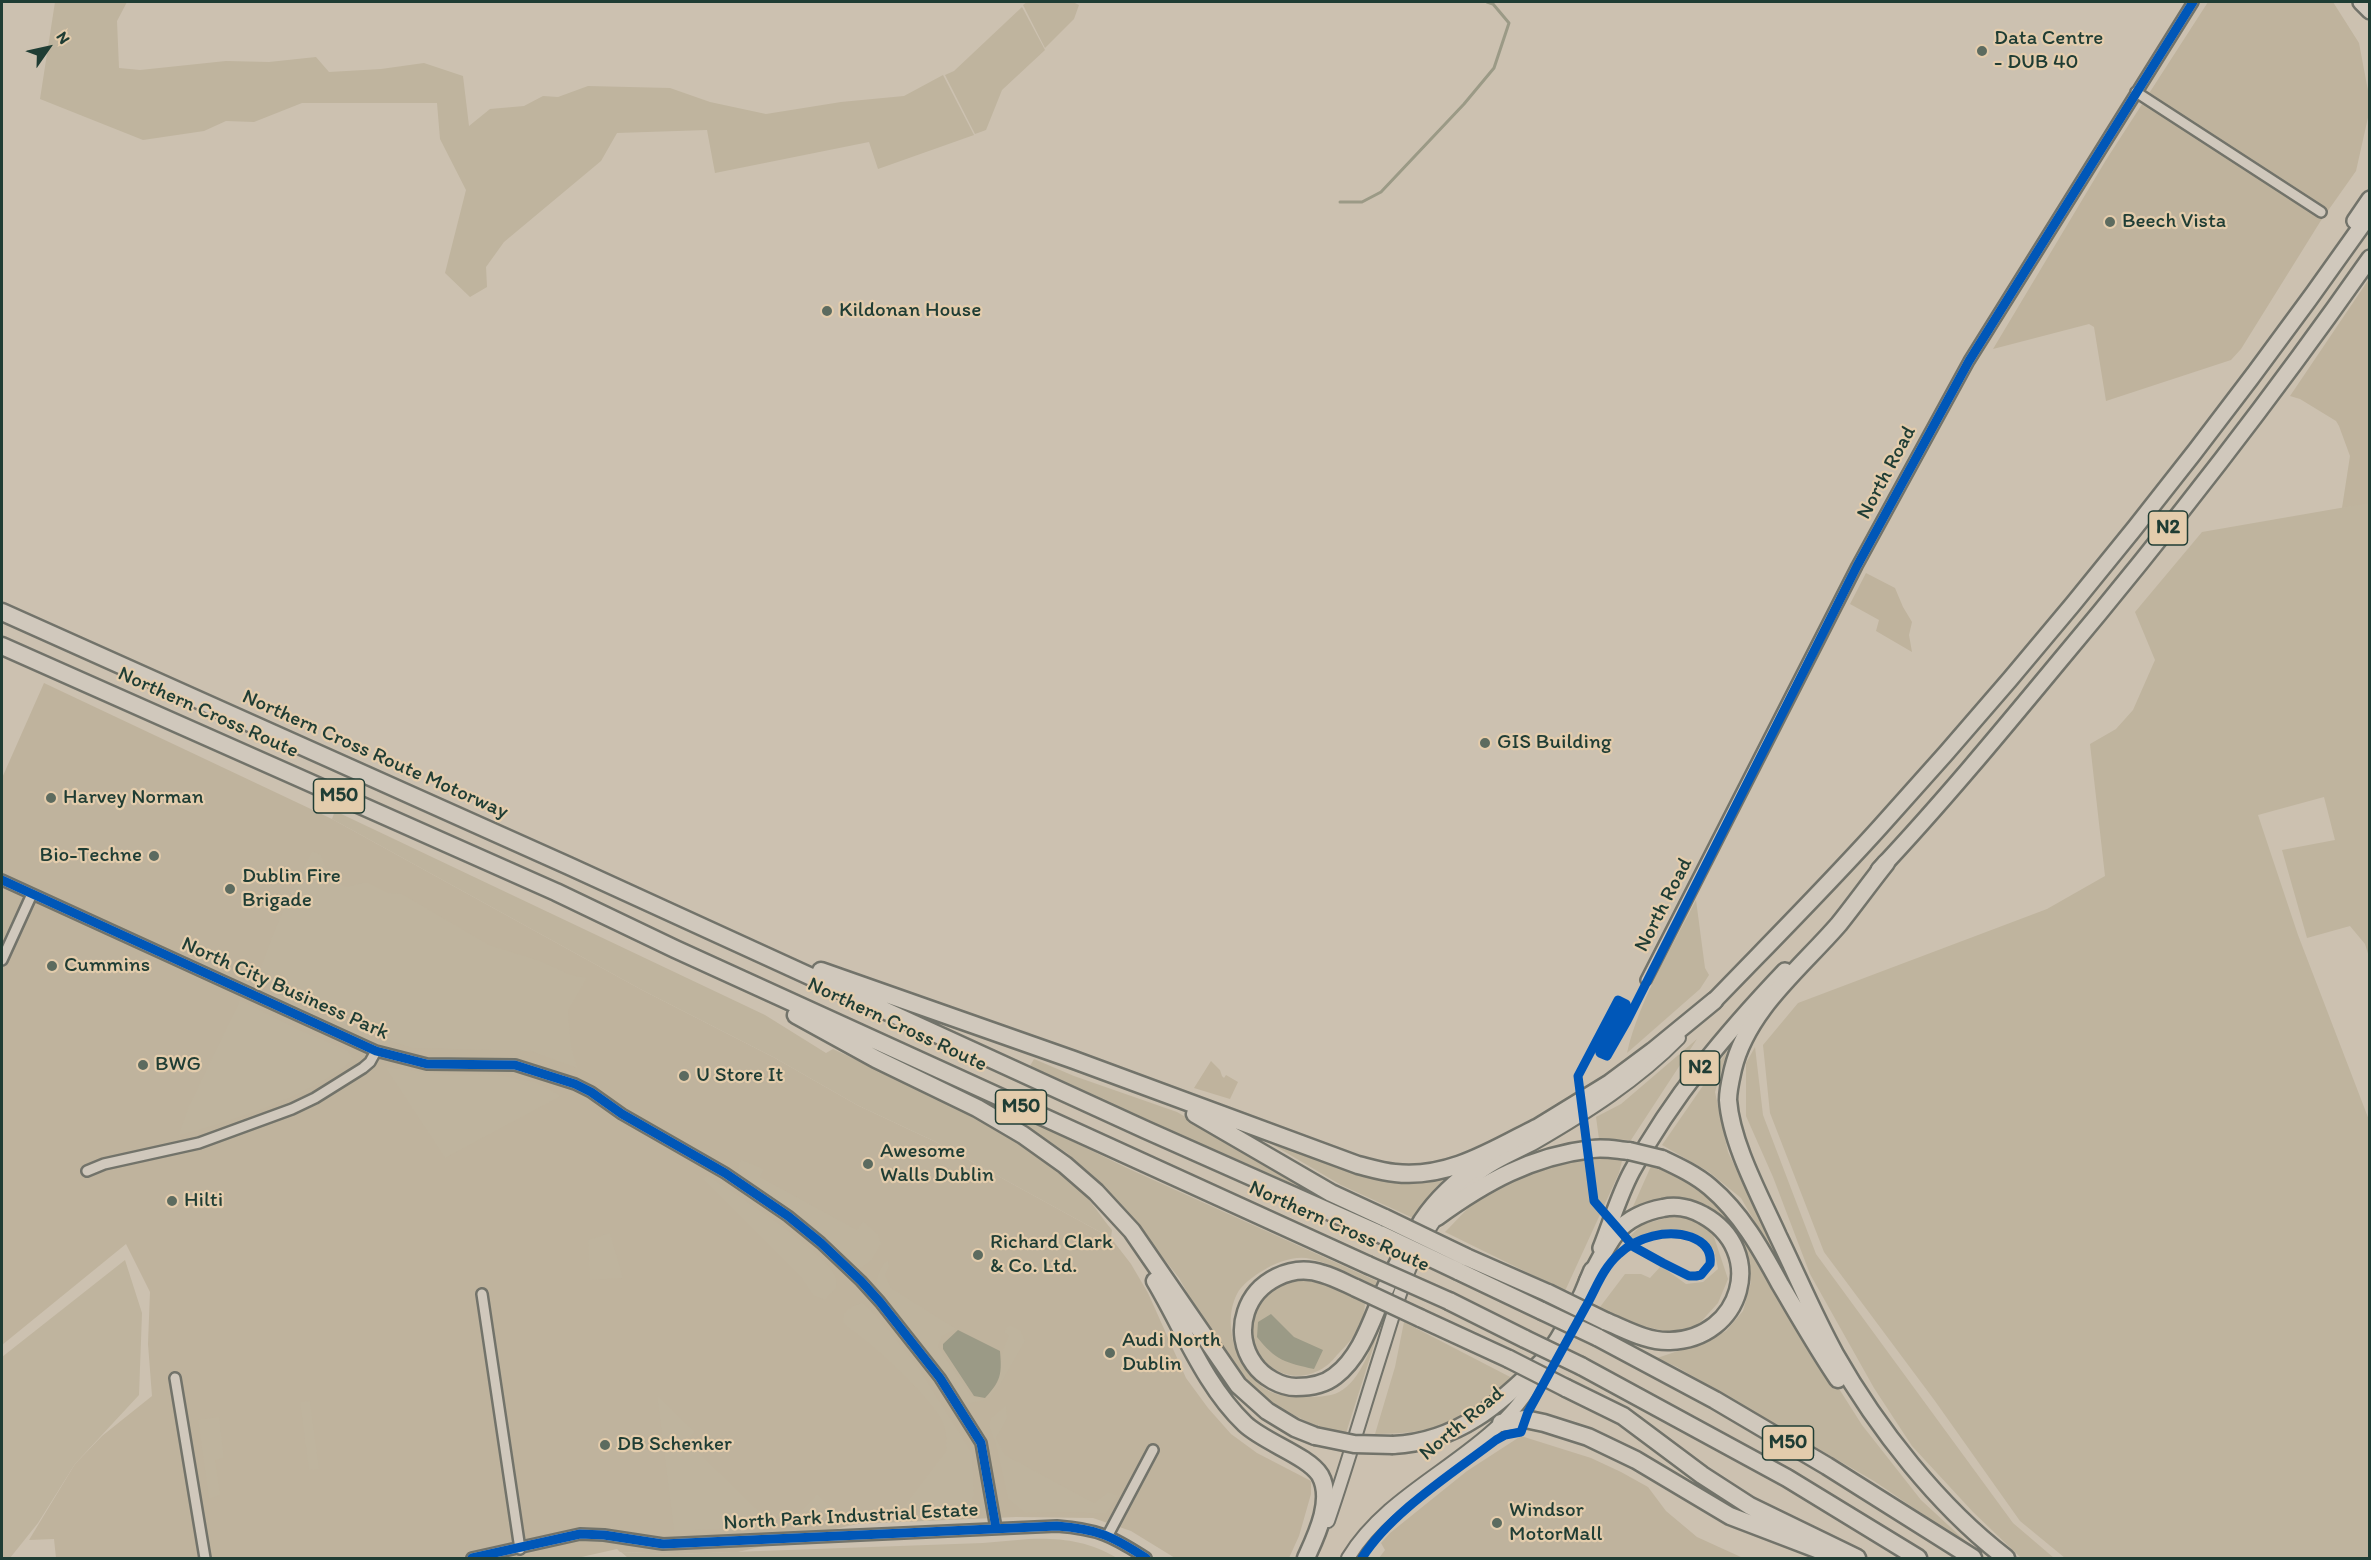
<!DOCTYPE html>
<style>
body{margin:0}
#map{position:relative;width:2371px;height:1560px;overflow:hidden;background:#ccc1b0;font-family:Itim,sans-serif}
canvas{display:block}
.frame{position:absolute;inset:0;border:3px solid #1f3d34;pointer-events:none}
.north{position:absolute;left:18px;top:18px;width:60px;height:60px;-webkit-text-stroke:4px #e3ccac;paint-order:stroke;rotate:56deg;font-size:16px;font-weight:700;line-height:24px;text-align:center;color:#1f3d34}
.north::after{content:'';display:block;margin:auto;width:21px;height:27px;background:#1f3d34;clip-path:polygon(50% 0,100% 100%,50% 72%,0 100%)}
</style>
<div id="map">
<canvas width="2371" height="1560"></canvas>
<div class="frame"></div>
<div class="north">N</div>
</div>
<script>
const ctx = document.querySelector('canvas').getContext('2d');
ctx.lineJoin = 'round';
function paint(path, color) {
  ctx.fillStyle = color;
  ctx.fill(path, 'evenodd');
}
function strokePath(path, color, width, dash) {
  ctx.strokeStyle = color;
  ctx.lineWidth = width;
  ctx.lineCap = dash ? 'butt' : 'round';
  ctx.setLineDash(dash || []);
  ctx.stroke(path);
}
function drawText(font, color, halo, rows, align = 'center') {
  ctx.font = font + ' Itim,sans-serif';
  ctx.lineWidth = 4.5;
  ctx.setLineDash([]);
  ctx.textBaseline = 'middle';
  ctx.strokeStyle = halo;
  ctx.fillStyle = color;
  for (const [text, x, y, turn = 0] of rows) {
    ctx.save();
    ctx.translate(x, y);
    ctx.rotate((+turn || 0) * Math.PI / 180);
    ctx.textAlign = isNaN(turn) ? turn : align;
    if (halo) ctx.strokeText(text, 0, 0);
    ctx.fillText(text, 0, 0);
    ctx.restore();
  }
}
paint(new Path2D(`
 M2208 2H2333L2359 43 2369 96V113L2356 171 2320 222 2241 349 2231 360 2106 401 2094 327 2089 324 1993 349 2106 160Z
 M2369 279V504L2342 508 2350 456 2339 426 2336 421 2300 399 2290 396Z
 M1866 573 1895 588 1903 607 1912 622 1909 635 1912 652 1876 631 1879 620 1850 604Z
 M44 683 332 819 642 990 775 1058 857 1105 936 1142 1111 1238 1131 1264 1148 1293 1186 1378 1208 1408 1231 1434 1257 1453 1311 1481V1494L1299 1536 1289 1558H1175L1131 1531 1093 1518 1016 1517 857 1524 738 1552 677 1554 620 1552 617 1549 577 1558H56L54 1539 29 1540 75 1464 102 1436 152 1396 148 1344 150 1292 126 1244 2 1345V778Z
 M1211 1061 1220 1070 1222 1076 1224 1078 1226 1075 1238 1082 1230 1099 1194 1088Z
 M1521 1436 1591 1458 1621 1472 1648 1487 1666 1511 1697 1537 1743 1558H1379L1385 1550 1381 1543 1390 1533 1467 1471Z`), '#bfb39d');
paint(new Path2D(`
 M55 2H127L117 21 119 68 140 70 226 61 269 62 316 57 329 72 381 69 424 63 463 76 469 126 490 109 524 106 543 96 558 97 588 86 670 88 710 102 766 114 841 102 904 96 943 75 974 135 878 169 869 142 715 173 707 130 617 133 601 161 504 242 486 267 487 287 470 297 445 273 466 190 440 139 437 103H302L254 122 226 121 204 131 143 140 40 99Z
 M1027 2H1073L1079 5 1074 19 1045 48 1023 5Z
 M1022 7 1045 50 1002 90 986 130 975 134 945 75 954 71Z
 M2369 503V957L2365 944 2350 926 2307 938 2282 850 2335 840 2324 797 2258 815 2298 935 2369 1120V1558H2065L2020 1521 1935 1401 1824 1252 1770 1113 1763 1045 1798 1003 2047 909 2105 876 2090 744 2116 729 2133 710 2155 660 2135 612 2202 532Z
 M335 811 765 1015 826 1053 833 1049C915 1088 1007 1122 1075 1184 1089 1197 1100 1216 1112 1230L1111 1238 936 1142 857 1105 775 1058 642 990 332 819Z
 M312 851 321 855 331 882 347 887 366 882 388 893 402 894 489 945 540 961 571 975 587 978 568 1011 571 1046 577 1068 531 1051 413 1048 357 1030 257 980C270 936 291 891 312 851Z
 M2 886 19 895 21 902 2 944Z
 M1696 900 1705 968 1709 975 1700 989 1627 1053C1639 1000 1671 949 1696 900Z
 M240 1000 299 1030 348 1051 354 1059C305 1099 238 1118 178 1136L189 1106Z
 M1697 1039 1631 1140 1599 1139 1596 1117 1621 1104Z
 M1755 1047 1763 1115 1816 1254 2013 1523 2054 1558 2020 1557 1973 1512 1912 1446 1874 1388 1810 1274 1773 1177 1746 1116V1063Z
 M1727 1051 1715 1092 1728 1152 1789 1281 1741 1198 1709 1172 1662 1145Z
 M1034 1059 1074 1076 1177 1112 1237 1147 1396 1230 1250 1165 1152 1124 1030 1066Z
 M385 1067 450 1075 493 1074 535 1082 561 1096 445 1158Z
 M986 1099 1127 1168 1381 1283 1379 1287C1358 1278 1333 1264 1311 1259 1296 1255 1277 1262 1264 1270 1255 1275 1241 1285 1237 1294 1219 1328 1242 1386 1280 1395 1288 1396 1296 1396 1303 1397 1313 1397 1330 1397 1339 1392 1362 1380 1371 1345 1381 1323L1346 1433 1319 1428 1294 1415 1273 1403 1246 1380 1204 1322 1179 1278 1122 1206 1067 1153Z
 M1270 1143 1395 1183 1450 1171 1413 1218 1341 1185Z
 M1601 1155 1622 1161 1619 1173 1565 1291 1445 1232C1457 1220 1469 1206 1482 1195 1516 1170 1560 1160 1601 1155Z
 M742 1160 764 1169 760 1177 857 1230 863 1221 878 1234 881 1244 872 1260 859 1269 854 1268 813 1229 742 1176 738 1171 739 1163Z
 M1652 1164 1682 1174 1741 1224 1788 1316 1822 1362 1862 1425 1921 1500 1974 1549 1874 1481 1677 1367 1657 1358 1696 1345 1726 1331 1743 1311 1751 1282 1735 1240 1712 1211 1668 1197 1631 1211Z
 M708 1176C732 1191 830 1254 836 1278 837 1281 836 1285 836 1288L825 1300 813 1295 801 1277 702 1178Z
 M1671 1217 1693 1218 1713 1234 1728 1279 1718 1303 1697 1326 1668 1332 1631 1323 1600 1307 1625 1274H1641L1650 1278 1661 1266 1686 1284 1703 1282 1718 1269 1714 1250 1699 1237 1672 1229 1653 1232 1635 1240 1630 1236 1643 1224Z
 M610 1233 623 1278 590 1280 588 1240Z
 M125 1260 142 1313 139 1395 75 1464 38 1523 10 1558H2V1357Z
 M888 1260 889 1267 885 1275 891 1288 956 1329 942 1336 938 1347 971 1396 985 1400 971 1403 963 1401 928 1351 875 1287C877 1278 880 1265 888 1260Z
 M1304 1277 1325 1282 1365 1302C1364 1327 1356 1335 1339 1353 1335 1357 1331 1363 1326 1366 1279 1400 1225 1338 1267 1294 1270 1291 1273 1286 1277 1284 1285 1281 1296 1280 1304 1277Z
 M863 1303 877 1316 916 1364 972 1453 974 1494 970 1509 961 1515 894 1519 946 1451C947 1439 946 1426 939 1416 917 1383 875 1347 843 1323L844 1313 853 1306Z
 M1404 1322 1514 1379C1466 1420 1440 1434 1375 1434L1395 1367Z
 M1009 1325 1021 1331 1025 1341 1001 1383 990 1397 985 1398C1009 1373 994 1363 1009 1336L1004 1332Z
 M657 1395 695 1432 687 1441 759 1511V1527L674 1531Z
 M310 1401 319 1469 309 1470 300 1402Z
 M1006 1405 1007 1419 996 1438 1005 1455 1094 1503 1108 1492 1118 1496 1106 1514 1068 1512 1025 1513 1008 1499 996 1445 989 1426 992 1417Z
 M219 1417 224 1458 215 1460 220 1495 209 1499 198 1420Z
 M817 1494 843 1520 790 1525 776 1512 778 1509 791 1521Z
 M1029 1539C1062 1538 1088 1541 1117 1558H628L621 1552 677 1554 983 1543Z`), '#bfb49e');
paint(new Path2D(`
 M1271 1314 1294 1337 1323 1350 1314 1369C1286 1363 1275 1360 1257 1337L1258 1322Z
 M958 1330 1000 1351C1002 1374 1001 1381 985 1398L974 1396 943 1349V1344Z`), '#9b9a86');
strokePath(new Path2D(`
 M1340 202H1362L1381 192 1464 104 1494 68 1509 23 1493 4 1487 2`), '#9b9a86', 3);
const minor = new Path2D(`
 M2136 92 2321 212
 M2 880 376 1051 427 1064 515 1065 575 1084 591 1092 622 1114 725 1173 788 1216 821 1243 861 1281 880 1302 940 1378 981 1443 996 1528
 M2 960 32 894
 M1646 980 1857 566 1969 361 2193 2
 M87 1171 104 1164 199 1143 292 1109 315 1098 363 1068 370 1062 376 1051
 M482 1294 520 1549
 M175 1378 205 1558
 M1108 1535 1153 1450
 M472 1558 580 1534 604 1535 663 1544 1057 1526C1098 1529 1112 1536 1146 1558`);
const secondary = new Path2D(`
 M1328 1521C1348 1463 1365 1403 1384 1344 1404 1279 1422 1215 1480 1173 1496 1160 1518 1152 1536 1142 1586 1113 1638 1080 1679 1038
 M1348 1558C1396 1479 1503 1454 1541 1367`);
const trunk = new Path2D(`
 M2361 2 2370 11
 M2355 221 2370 199
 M1879 870C1941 804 1999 734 2057 664 2167 533 2272 398 2370 258
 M1714 1001C1770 943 1827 886 1881 826 2056 633 2220 428 2370 214
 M1601 1248C1611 1223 1619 1195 1632 1171 1673 1096 1726 1033 1785 971
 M1544 1360C1564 1332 1580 1302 1592 1270`);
const motorway = new Path2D(`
 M2 612 569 866 1146 1130 1380 1234
 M2 646 556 892 675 949 1368 1265
 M1886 863C1870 883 1855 904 1839 924 1801 968 1747 1010 1733 1069 1731 1078 1728 1090 1728 1100 1731 1143 1760 1196 1778 1236 1797 1275 1814 1316 1835 1354 1877 1428 1939 1507 2006 1558
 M821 971 1074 1060 1358 1165C1370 1168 1383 1172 1395 1173 1447 1179 1491 1151 1536 1128
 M796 1015 876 1059 977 1108 1023 1135 1065 1165 1096 1192 1132 1231 1238 1385 1267 1411 1295 1428 1315 1436
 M1195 1114 1331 1193 1385 1218
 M1527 1134 1610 1083 1653 1051 1714 1001
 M1662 1159C1679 1167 1696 1175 1710 1187 1741 1213 1761 1249 1780 1284 1799 1316 1817 1348 1838 1379
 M1437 1217C1485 1182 1532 1156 1592 1149 1604 1147 1617 1150 1629 1151
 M1466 1257 1548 1293
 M1458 1271 1542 1311
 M1155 1281C1183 1328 1205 1386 1245 1424 1264 1442 1308 1456 1320 1475 1334 1500 1316 1536 1306 1558
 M1588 1281C1597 1266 1605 1247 1616 1233 1627 1219 1646 1211 1663 1208 1676 1205 1691 1208 1703 1215 1768 1251 1742 1339 1670 1341 1647 1342 1625 1329 1605 1321
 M1356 1288C1345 1283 1334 1277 1323 1274 1292 1263 1256 1281 1246 1312 1240 1330 1243 1349 1254 1364 1263 1377 1281 1387 1296 1387 1310 1387 1325 1384 1335 1376 1363 1355 1373 1315 1387 1285 1397 1264 1410 1241 1422 1221 1438 1197 1457 1180 1481 1164
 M1449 1301 1525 1339
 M1420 1318 1509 1359
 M1597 1337 1715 1400 1827 1466 1973 1558
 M1581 1366 1787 1478 1918 1558
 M1566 1388 1623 1416 1702 1475 1750 1506 1857 1558
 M1501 1423 1525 1419 1544 1423 1588 1437 1636 1460 1730 1516 1840 1558
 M1393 1445C1458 1442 1501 1403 1544 1360`);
strokePath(minor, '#72736a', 14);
strokePath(secondary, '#72736a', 16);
strokePath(trunk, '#72736a', 20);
strokePath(motorway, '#72736a', 21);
strokePath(minor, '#d0c8bc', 9);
strokePath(secondary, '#d0c8bc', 12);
strokePath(trunk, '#d0c8bc', 15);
strokePath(motorway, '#d0c8bc', 16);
const motorwayBridge = new Path2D(`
 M1629 1151 1662 1159
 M1385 1218 1466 1257
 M1380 1234 1458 1271
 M1368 1265 1449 1301
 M1356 1288 1420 1318
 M1548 1293 1605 1321
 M1542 1311 1597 1337
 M1525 1339 1581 1366
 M1509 1359 1566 1388
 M1315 1436 1354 1444 1393 1445`);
strokePath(motorwayBridge, '#72736a', 21, []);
strokePath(motorwayBridge, '#d0c8bc', 16);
strokePath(new Path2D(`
 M2 880 376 1051 427 1064 515 1065 575 1084 591 1092 622 1114 725 1173 788 1216 821 1243 861 1281 880 1302 940 1378 981 1443 996 1528
 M472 1558 580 1534 604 1535 663 1544 1057 1526C1098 1529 1112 1536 1146 1558
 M1362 1558C1390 1513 1453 1473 1496 1440L1505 1435 1521 1432 1528 1412C1547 1377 1566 1343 1585 1308 1596 1289 1602 1269 1619 1254 1637 1237 1667 1229 1691 1237 1704 1242 1712 1250 1710 1264L1701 1275 1696 1276H1689L1663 1263 1634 1247 1594 1201 1578 1076 1618 1000 1626 1004 1600 1053 1607 1056 1627 1021 1857 566 1969 361 2193 2`), '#0057b8', 9);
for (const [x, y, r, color] of [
 [1982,51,6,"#5c6b5f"],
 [2110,222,6,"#5c6b5f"],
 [827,311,6,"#5c6b5f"],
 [1485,743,6,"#5c6b5f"],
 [51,798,6,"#5c6b5f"],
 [154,856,6,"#5c6b5f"],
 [230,889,6,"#5c6b5f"],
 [52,966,6,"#5c6b5f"],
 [143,1065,6,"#5c6b5f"],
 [684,1076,6,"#5c6b5f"],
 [868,1164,6,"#5c6b5f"],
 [172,1201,6,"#5c6b5f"],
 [978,1255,6,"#5c6b5f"],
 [1110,1353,6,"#5c6b5f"],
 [605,1445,6,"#5c6b5f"],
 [1497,1523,6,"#5c6b5f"]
]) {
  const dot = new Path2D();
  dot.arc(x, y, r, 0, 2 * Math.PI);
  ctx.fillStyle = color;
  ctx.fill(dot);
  strokePath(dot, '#e3ccac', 2);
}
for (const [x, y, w] of [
 [2168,528,39],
 [339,796,51],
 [1700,1068,39],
 [1021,1107,51],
 [1788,1443,51]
]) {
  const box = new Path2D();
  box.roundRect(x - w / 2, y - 17, w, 34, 4.5);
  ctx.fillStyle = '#e3ccac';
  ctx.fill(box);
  strokePath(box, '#1f3d34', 1.5);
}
drawText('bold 20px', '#1f3d34', null, [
 ["N2",2168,528],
 ["M50",339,796],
 ["N2",1700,1068],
 ["M50",1021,1107],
 ["M50",1788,1443]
]);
drawText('21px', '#1f3d34', '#e3ccac', [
 ["Data Centre",1994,39],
 ["- DUB 40",1994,63],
 ["Beech Vista",2122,222],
 ["Kildonan House",839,311],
 ["GIS Building",1497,743],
 ["Harvey Norman",63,798],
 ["Bio-Techne",142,856,"right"],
 ["Dublin Fire",242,877],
 ["Brigade",242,901],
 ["Cummins",64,966],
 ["BWG",155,1065],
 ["U Store It",696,1076],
 ["Awesome",880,1152],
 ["Walls Dublin",880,1176],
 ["Hilti",184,1201],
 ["Richard Clark",990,1243],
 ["& Co. Ltd.",990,1267],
 ["Audi North",1122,1341],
 ["Dublin",1122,1365],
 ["DB Schenker",617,1445],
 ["Windsor",1509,1511],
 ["MotorMall",1509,1535]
], 'left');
drawText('21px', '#1f3d34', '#e3ccac', [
 ["North Road",1887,473,-62],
 ["Northern Cross Route",208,713,24],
 ["Northern Cross Route Motorway",375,755,24],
 ["North Road",1664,905,-63],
 ["North City Business Park",285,989,24],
 ["Northern Cross Route",897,1025,25],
 ["Northern Cross Route",1339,1227,24],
 ["North Road",1462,1424,-40],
 ["North Park Industrial Estate",851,1517,-3]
]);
</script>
